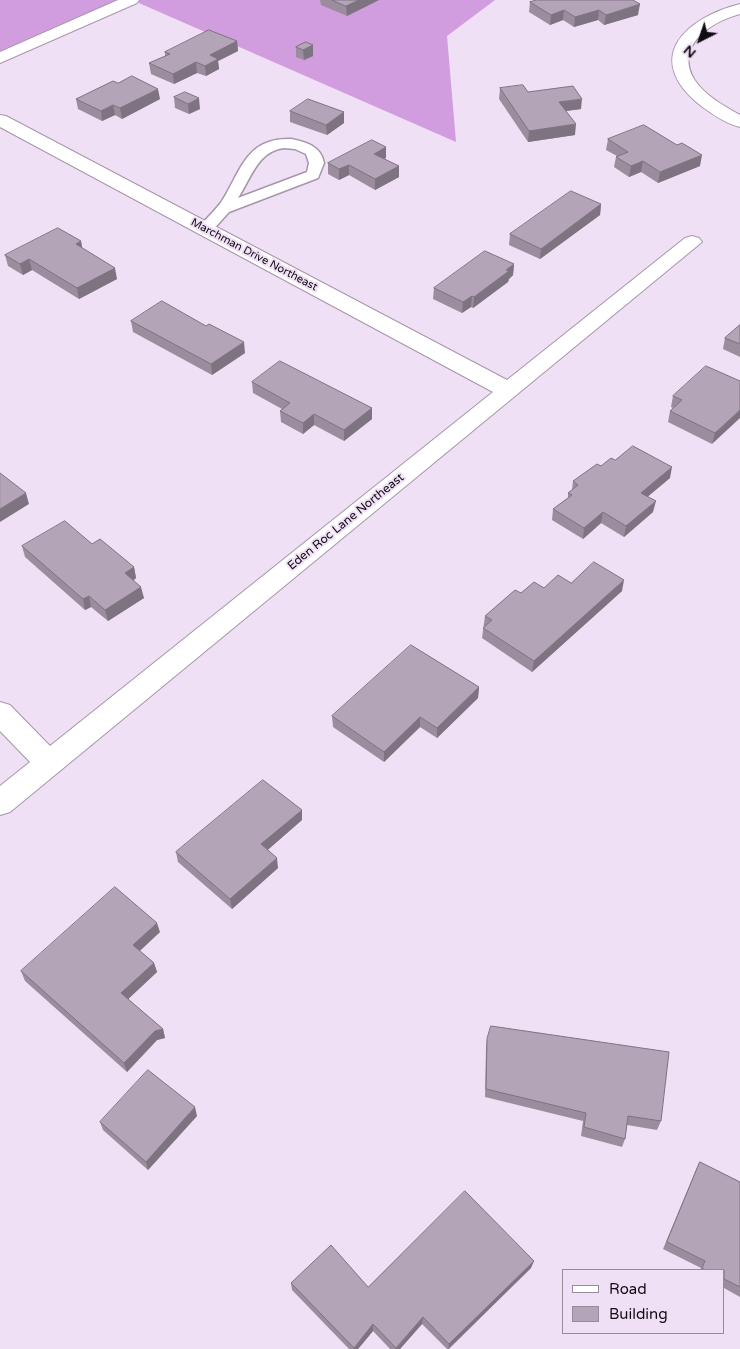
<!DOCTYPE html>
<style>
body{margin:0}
#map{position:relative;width:740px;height:1349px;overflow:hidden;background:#f0e0f5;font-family:"Varela Round",sans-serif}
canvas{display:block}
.legend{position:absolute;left:562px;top:1269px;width:162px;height:65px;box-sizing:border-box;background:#f0e0f5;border:1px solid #978b9a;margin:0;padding:6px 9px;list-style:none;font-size:15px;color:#110b12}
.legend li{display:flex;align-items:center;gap:10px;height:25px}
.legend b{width:25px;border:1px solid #978b9a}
.north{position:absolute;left:675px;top:15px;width:50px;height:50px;-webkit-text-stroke:4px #f0e0f5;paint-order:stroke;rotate:221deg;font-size:14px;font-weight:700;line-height:20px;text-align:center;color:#110b12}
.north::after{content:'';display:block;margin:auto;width:18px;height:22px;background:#110b12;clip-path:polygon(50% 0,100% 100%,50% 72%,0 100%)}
</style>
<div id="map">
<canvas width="740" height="1349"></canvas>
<ul class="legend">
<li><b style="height:6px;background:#fff"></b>Road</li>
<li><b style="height:14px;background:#b4a4b8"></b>Building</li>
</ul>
<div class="north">N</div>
</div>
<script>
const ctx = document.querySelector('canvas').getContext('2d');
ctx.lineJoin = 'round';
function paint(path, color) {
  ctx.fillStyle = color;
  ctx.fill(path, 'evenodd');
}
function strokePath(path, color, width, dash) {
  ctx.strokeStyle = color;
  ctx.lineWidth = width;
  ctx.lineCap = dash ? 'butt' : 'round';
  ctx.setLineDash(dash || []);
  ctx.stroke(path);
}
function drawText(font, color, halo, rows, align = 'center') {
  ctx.font = font + ' "Varela Round",sans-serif';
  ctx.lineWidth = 4;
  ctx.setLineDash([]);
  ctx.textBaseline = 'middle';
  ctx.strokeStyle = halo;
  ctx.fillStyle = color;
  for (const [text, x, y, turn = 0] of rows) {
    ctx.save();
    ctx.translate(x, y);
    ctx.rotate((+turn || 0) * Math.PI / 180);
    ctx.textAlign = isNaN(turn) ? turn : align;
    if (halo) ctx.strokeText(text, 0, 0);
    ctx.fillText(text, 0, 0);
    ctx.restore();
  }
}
paint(new Path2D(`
 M0 0H124L0 54Z
 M132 0H495L447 36 456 142Z`), '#d29ddf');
const service = new Path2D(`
 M291 139C306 142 321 146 324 163L318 178 229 212 210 233H200L197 230C205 219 215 211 222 201 242 169 246 138 291 139ZM284 148 295 149 306 154 309 163 307 172 238 198C251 178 258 151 284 148Z`);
const minor = new Path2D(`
 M740 4V14C711 22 675 45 694 79 704 95 724 106 740 115V127C726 124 712 114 700 105 642 58 685 18 740 4Z
 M0 115 6 116 507 380 685 238 692 236 699 238 702 242 10 812 0 815V786L30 762 0 731V702L10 705 50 746 493 392 0 127Z`);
const tertiary = new Path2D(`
 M118 0H139L137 3 0 63V52Z`);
strokePath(service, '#a596a9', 3);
strokePath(minor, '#a596a9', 2);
strokePath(tertiary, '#a596a9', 2);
paint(service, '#fff');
paint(minor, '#fff');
paint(tertiary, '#fff');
paint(new Path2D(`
 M320 0H379L347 16 321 5Z
 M530 2 638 15 604 25 598 20 574 27 563 20 550 25 529 12Z
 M237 41 238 51 218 61 219 69 206 76 197 73 174 84 151 74 149 63 165 56V52Z
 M313 45V56L304 60 296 57V47Z
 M500 88 528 92 581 109 566 111 575 135 528 142 499 99Z
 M174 97 200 109 189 114 175 108Z
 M76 99H160L122 119 115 115 102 121 78 109Z
 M290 111 344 112V123L327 135 290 122Z
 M608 139 677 145 700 166 658 183 641 172 629 177 614 167 616 157 617 156 606 150Z
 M386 158 384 159 399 166V177L375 190 349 175 339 180 328 174V163Z
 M601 204 600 215 540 259 509 245 510 234Z
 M81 241 82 248 117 279 79 299 32 270 23 275 8 266 5 255Z
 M514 264 513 275 509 279 508 282 473 308 471 307 462 313 433 299 434 288Z
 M131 321 245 353 212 375 133 332Z
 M740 325V357L723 349 725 338Z
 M740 381 712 444 668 422 670 411 673 408 671 407 673 396Z
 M252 382 372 408V419L344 441 314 425 303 434 281 422 280 411 282 409 253 393Z
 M615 460 670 478 648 496 653 512 624 537 601 523 583 539 552 520 553 509 568 498V493L572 490 573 481 601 466Z
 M92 544 134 567 136 578 134 580 144 598 108 621 91 607 85 610 25 557 22 546Z
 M571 583 622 591 532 672 482 638 485 616 521 593 544 588Z
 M479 687 478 698 437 738 420 727 384 762 333 727 332 716Z
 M302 820 267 850 278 868 232 909 178 862 176 852Z
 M160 932 140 951 154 963 157 972 128 999 163 1029 165 1038 157 1040 127 1072 25 981 21 971Z
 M487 1039 661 1121 657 1130 627 1125 625 1139 622 1147 581 1136 583 1121 485 1097 486 1048Z
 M197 1116 148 1170 103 1130 100 1122Z
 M700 1162 740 1182V1297L724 1288V1270H700L701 1268 663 1249 696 1170Z
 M531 1268 449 1349H447L422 1324 400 1349H390L373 1331 358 1349H349L292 1290 291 1283 368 1287Z`), '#9b8d9e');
paint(new Path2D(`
 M359 0H379L347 16 346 6Z
 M640 4 638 15 604 25 606 15Z
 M564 10 563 20 550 25 551 15Z
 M599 10 598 20 574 27 575 17Z
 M237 41 238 51 218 61 219 69 206 76 205 66 210 55Z
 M313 45V56L304 60 303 50Z
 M196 62 197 73 174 84 173 74Z
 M158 89 160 99 122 119 120 108Z
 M199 98 200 109 189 114 188 104Z
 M582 99 581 109 558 112 559 102Z
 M113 105 115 115 102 121 101 111Z
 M344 112V123L327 135 326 125Z
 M576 124 575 135 528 142 529 131Z
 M386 147V158L374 164V154Z
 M702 155 700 166 658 183 660 172Z
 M643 161 641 172 629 177 631 166Z
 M349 165V175L339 180V169Z
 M399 166V177L375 190V179Z
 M601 204 600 215 540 259 541 249Z
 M81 241 83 252 76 244Z
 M29 259 32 270 23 275 20 264Z
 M514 264 513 275 509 279 508 282 473 308 474 297Z
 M115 268 117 279 79 299 77 288Z
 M472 296 471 307 462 313 463 302Z
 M244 342 245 353 212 375 211 364Z
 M372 408V419L344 441V430Z
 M740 410V418L712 444 715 433Z
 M314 414V425L303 434V423Z
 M672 467 670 478 639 504 641 493Z
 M26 493 29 504 0 522V509Z
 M656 501 653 512 624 537 626 526Z
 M603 512 601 523 583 539 584 528Z
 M134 567 136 578 127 584 125 573Z
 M624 580 622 591 532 672 534 661Z
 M141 587 144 598 108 621 105 610Z
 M89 596 91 607 85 610 83 599Z
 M479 687 478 698 437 738V728Z
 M420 717V727L384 762V752Z
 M302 810V820L262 855 261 844Z
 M277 858 278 868 232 909 230 899Z
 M157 923 160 932 136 954 133 945Z
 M154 963 157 972 124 1003 121 993Z
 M163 1029 165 1038 157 1040 127 1072 124 1063 155 1031Z
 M195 1107 197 1116 148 1170 146 1162Z
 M534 1261 531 1268 448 1349 449 1344Z
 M423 1317 422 1324 400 1349H396Z
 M373 1324V1331L358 1349H354Z`), '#7e7381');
const building = new Path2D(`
 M332 0H359L346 6Z
 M537 0H633L640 4 606 15 599 10 575 17 564 10 551 15 530 2Z
 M209 30 237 41 210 55 218 59 205 66 196 62 173 74 149 63 170 54 165 52Z
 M306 42 313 45 303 50 296 47Z
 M132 76 158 89 120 108 113 105 101 111 76 99 113 81 118 83Z
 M523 85 528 92 573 86 582 99 559 102 576 124 529 131 500 88Z
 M185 92 199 98 188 104 174 97Z
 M308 99 344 112 326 125 290 111Z
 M644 125 677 145 682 143 702 155 660 172 643 161 631 166 616 157 628 152 608 139Z
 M372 140 386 147 374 154 399 166 375 179 349 165 339 169 328 163Z
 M571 191 601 204 541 249 510 234Z
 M58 228 81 241 76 244 115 268 77 288 29 259 20 264 5 255Z
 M485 251 514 264 506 270 509 271 474 297 472 296 463 302 434 288Z
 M162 301 206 326 209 324 244 342 211 364 131 321Z
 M740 325V344L725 338Z
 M280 361 372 408 344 430 314 414 303 423 280 411 290 403 252 382Z
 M706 366 740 381V410L715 433 670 411 682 400 673 396Z
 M633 446 672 467 641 493 656 501 626 526 603 512 584 528 553 509 572 495 568 493 578 485 573 481 597 464 601 466 611 458 615 460Z
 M0 473 26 493 0 509Z
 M65 521 92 544 100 539 134 567 125 573 141 587 105 610 89 596 83 599 22 546Z
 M594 562 624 580 534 661 483 628 492 620 485 616 515 590 521 593 534 582 544 588 558 575 571 583Z
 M411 645 479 687 437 728 420 717 384 752 332 716Z
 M263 780 302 810 261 844 277 858 230 899 176 852Z
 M115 887 157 923 133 945 154 963 121 993 163 1029 155 1031 124 1063 21 971Z
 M491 1026 669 1052 661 1121 628 1116 625 1139 584 1127 586 1113 486 1089 487 1039Z
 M148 1070 195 1107 146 1162 100 1122Z
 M700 1162 740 1182V1287L724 1279V1270H706L702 1268 705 1261 667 1242Z
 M465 1191 534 1261 449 1344 423 1317 396 1348 373 1324 354 1348 291 1283 331 1245 368 1287Z`);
paint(building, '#b4a4b8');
strokePath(building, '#7e7381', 1);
drawText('11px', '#110b12', '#f0e0f5', [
 ["Marchman Drive Northeast",254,255,28]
]);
drawText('12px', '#110b12', '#f0e0f5', [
 ["Eden Roc Lane Northeast",346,522,-39]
]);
</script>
